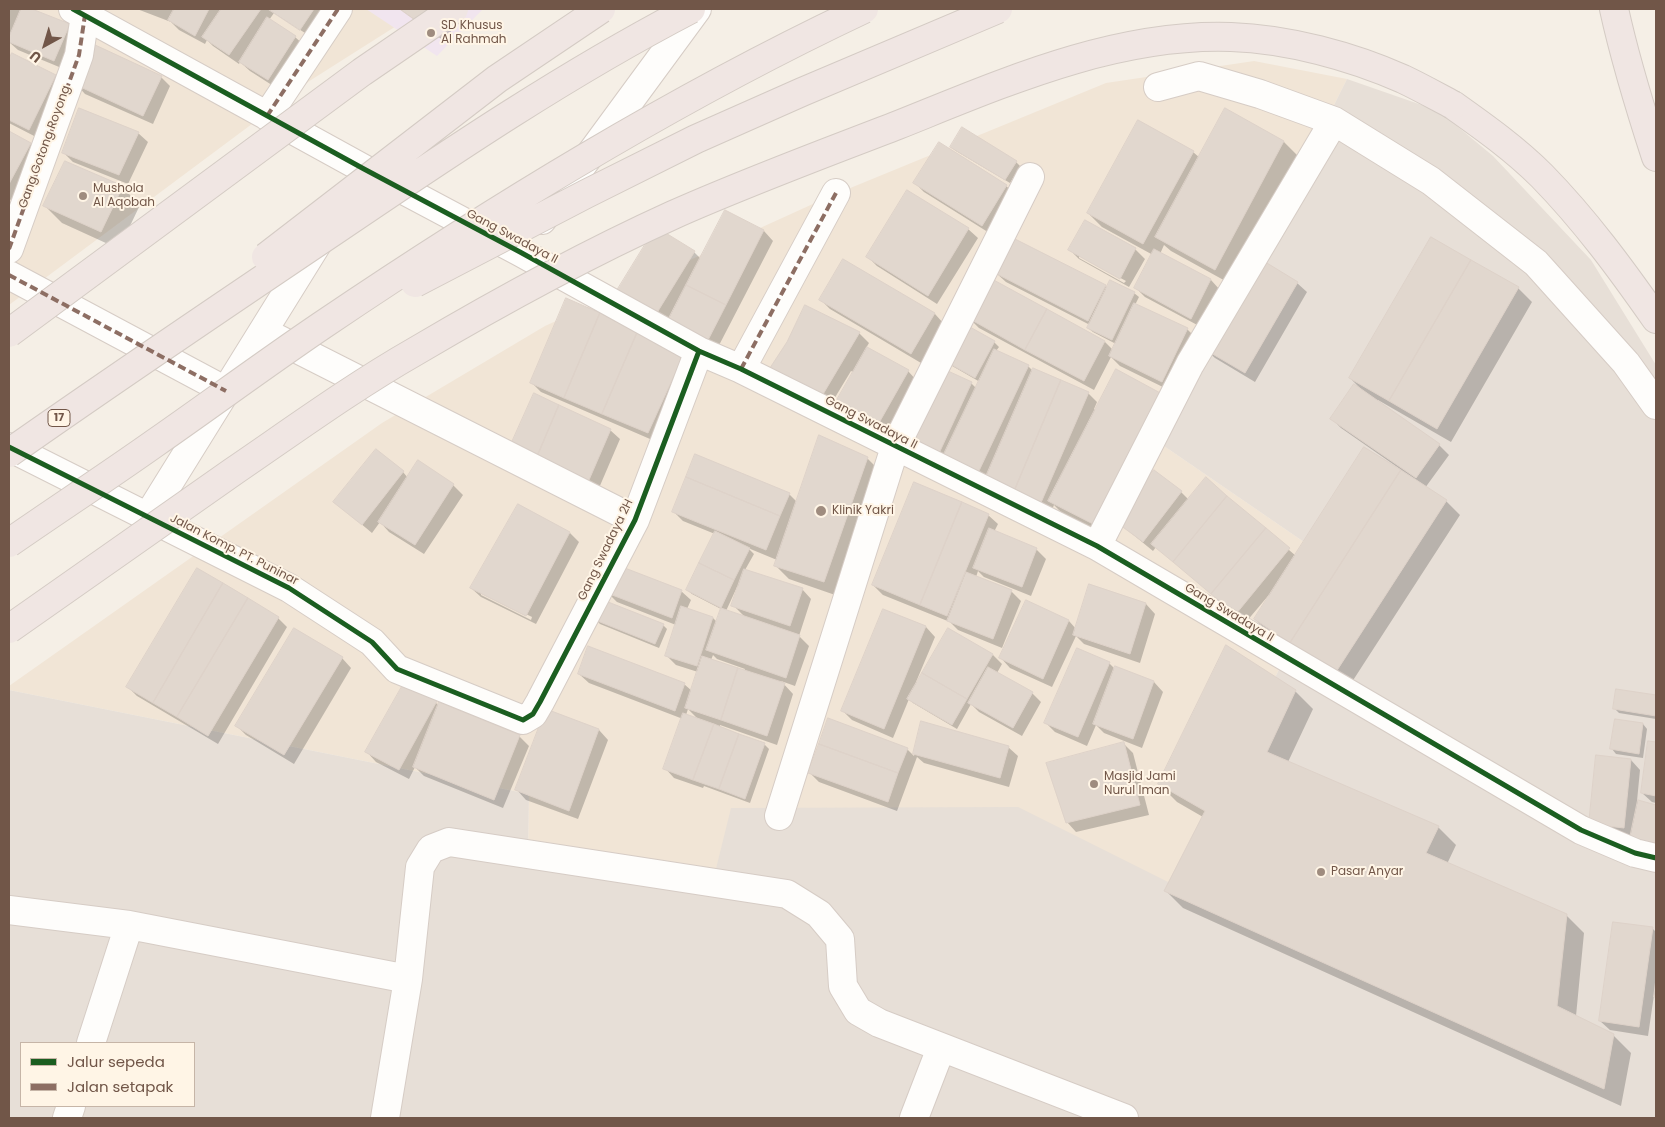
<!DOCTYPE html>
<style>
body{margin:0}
#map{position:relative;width:1665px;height:1127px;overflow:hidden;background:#f5efe6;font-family:Poppins,sans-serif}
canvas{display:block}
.frame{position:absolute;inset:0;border:10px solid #715648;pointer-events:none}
.legend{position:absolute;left:20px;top:1042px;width:175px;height:65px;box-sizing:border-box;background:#fff5e6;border:1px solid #c6b5a7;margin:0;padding:6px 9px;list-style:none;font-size:15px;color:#715648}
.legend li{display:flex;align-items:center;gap:10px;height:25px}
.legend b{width:25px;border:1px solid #c6b5a7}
.north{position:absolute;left:20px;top:20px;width:50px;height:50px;-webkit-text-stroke:4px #fff5e6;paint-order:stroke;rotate:219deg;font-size:14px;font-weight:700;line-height:20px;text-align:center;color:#715648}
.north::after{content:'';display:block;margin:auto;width:18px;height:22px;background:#715648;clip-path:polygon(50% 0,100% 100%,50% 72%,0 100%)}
</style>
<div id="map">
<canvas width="1665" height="1127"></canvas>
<div class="frame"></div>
<ul class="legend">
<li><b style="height:6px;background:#1b5e20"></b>Jalur sepeda</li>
<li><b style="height:6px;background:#8d6e63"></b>Jalan setapak</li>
</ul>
<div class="north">U</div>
</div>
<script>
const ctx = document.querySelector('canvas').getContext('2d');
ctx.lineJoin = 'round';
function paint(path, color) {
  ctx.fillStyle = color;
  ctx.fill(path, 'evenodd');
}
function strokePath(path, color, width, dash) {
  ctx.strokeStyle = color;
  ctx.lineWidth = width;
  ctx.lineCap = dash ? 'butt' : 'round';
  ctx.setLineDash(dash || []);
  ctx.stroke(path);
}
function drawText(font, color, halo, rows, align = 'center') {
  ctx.font = font + ' Poppins,sans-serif';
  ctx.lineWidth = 4;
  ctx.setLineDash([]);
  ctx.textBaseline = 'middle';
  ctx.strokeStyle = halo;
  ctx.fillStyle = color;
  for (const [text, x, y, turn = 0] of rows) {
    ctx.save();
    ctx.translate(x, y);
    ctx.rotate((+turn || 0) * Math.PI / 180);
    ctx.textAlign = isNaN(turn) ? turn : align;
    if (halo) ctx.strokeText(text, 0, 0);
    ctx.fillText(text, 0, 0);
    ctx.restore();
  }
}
paint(new Path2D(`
 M9 9H423L311 80 9 305Z
 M1254 61 1347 79 1164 446 1304 542 1281 665 1178 887 712 885 528 857 529 794 9 690V686L382 423 545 326 826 198 1106 83Z`), '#f1e5d6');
paint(new Path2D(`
 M1347 79 1439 111 1493 156 1591 260 1656 365V1118H9V690L529 794 528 857 712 885 731 808 1018 807 1178 887 1281 665 1243 638 1304 542 1164 446ZM21 1043H194V1106H21Z`), '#e7dfd7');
paint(new Path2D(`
 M366 9H483L437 56Z`), '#f1e5ef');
paint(new Path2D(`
 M9 9H29L69 25 79 35 64 69 18 50 9 42V43Z
 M137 9H321L305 33 274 13 269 20 295 37 305 46 278 89 250 71 240 62 239 64 213 46 207 40 205 44 179 30 171 22Z
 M400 9H467L444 41Z
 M12 54 56 76 65 86 38 138 9 123V61Z
 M161 77 170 86 153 124 85 94 76 84Z
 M1226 110 1284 142 1298 156 1229 283 1171 251 1164 245 1160 254 1211 280 1220 290 1201 327 1145 297 1136 288 1153 255 1102 227 1088 213 1138 122 1193 152 1200 158Z
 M9 133 30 144 40 154 13 201 9 199Z
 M138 133 148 142 128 184 73 162 63 152Z
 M939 144 1006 186 1016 195 991 234 924 192 915 183Z
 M951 147 1016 162 1020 166 1010 183 956 151Z
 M122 187 140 205 119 249 62 223 44 205Z
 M725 211 764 231 773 241 715 353 627 302 656 229 694 252 701 259Z
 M968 229 978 238 937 304 877 266 868 257Z
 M1431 238 1518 288 1532 302 1451 442 1378 400 1377 402 1439 445 1449 455 1425 488 1446 501 1460 515 1350 685 1269 633 1255 619 1270 597 1268 596 1246 622 1156 547 1153 551 1119 523 1111 539 1064 515 1054 505 1050 514 911 456 971 383 977 389 980 382 947 363 962 324 994 342 999 347 996 351 1028 366 1033 371 1088 393 1097 402 1094 409 1096 410 1130 503 1181 492 1189 500 1206 479 1296 556 1400 469 1341 428 1332 419 1361 389 1350 378Z
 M1135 249 1145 259 1129 287 1079 259 1070 250ZM1079 255 1126 281 1124 283 1079 258Z
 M844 261 935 314 944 324 921 363 830 309 821 300Z
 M996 273 1105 286 1107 288 1134 293 1139 297 1135 305 1187 329 1196 338 1171 391 1120 366 1111 357 1094 390 979 328 969 318 1105 342 1113 350 1116 344 1093 332 1088 328 1090 325 1006 282Z
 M1297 283 1307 292 1255 382 1215 358 1205 349Z
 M806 307 859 333 869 343 866 348 908 371 917 381 885 439 853 372 851 371 828 409 788 343Z
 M682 357 657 442 541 392 532 383Z
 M534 395 610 430 620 439 596 495Z
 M867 458 881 472 838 596 789 579 775 565 777 560 748 548 754 554 745 570 802 589 811 599 799 636 809 646 795 686 781 681 793 694 777 745 720 725V727L765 745 769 749 750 803 704 786 703 788 674 778 665 768 683 719 589 683 579 674 684 684 692 691 698 672 676 665 666 655 676 625 617 602 608 593 681 591 691 600 687 609 713 618 717 622 721 609 692 594 687 590 715 534 683 521 673 511 789 494 797 502ZM737 587 739 588 733 605 745 617 726 611ZM713 655 717 659 745 669 744 671 711 660ZM688 709 699 720 686 715Z
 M418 462 453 485 463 495 424 554 389 532 380 522 372 533 335 502 403 472 408 478Z
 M988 515 998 524 994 532 1036 549 1046 559 1031 596 984 577 978 571 976 577 1011 591 1021 601 1002 648 958 630 950 622 883 595 873 585Z
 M570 533 579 542 536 624 481 597 471 588ZM481 592 532 617 531 620 481 595Z
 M1027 602 1069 621 1076 629 1146 604 1155 614 1140 663 1084 644 1076 636 1052 687 1010 668 1001 658Z
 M884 610 926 627 935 637 916 682 918 683 993 655 1002 664 997 673 1032 693 1041 702 1022 736 979 712 971 704 957 729 913 703 909 699 893 738 852 720 843 711Z
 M278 618 287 627 218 744 137 696 127 686Z
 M596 620 663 625 667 629 659 648 600 624Z
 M342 658 351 668 294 764 246 735 237 726Z
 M1109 663 1115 669 1116 667 1154 682 1163 692 1142 748 1104 733 1096 725 1087 746 1055 732 1046 723Z
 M404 684 439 705 519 736 529 746 503 808 424 776 415 767 409 779 376 762 367 752Z
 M1617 690 1656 696V719L1619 713 1615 709Z
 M1295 691 1313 709 1288 762 1438 827 1456 845 1447 864 1566 915 1584 933 1576 1016 1613 1035 1631 1053 1621 1106 1183 908 1165 890 1203 817 1177 802 1159 784Z
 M547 711 599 730 608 740 578 819 526 800 517 790Z
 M922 723 1008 747 1018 756 1009 787 924 763 917 757 897 811 819 782 810 773 907 749 914 756Z
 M1643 724 1647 729 1643 758 1616 754 1612 749Z
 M1649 742 1656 743V803L1652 802 1642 793Z
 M1124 744 1133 753 1149 815 1076 832 1067 822Z
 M1631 760 1640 770 1637 801 1656 806V850L1631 836 1599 833Z
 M1652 928 1656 932V998L1654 995 1648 1036 1610 1030 1600 1021Z`), '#0003');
const building = new Path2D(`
 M21 9H32L70 24 54 61 9 42V37Z
 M174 9H209L195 36 168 20Z
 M221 9H261L229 55 202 37Z
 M268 9H314L300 30Z
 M400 9H460L439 37Z
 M267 17 296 36 268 80 239 62Z
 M93 44 162 76 143 116 74 84Z
 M12 53 56 75 29 130 9 120V59Z
 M79 108 139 132 119 175 62 153Z
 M1225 108 1284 141 1215 270 1155 237Z
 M1138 120 1194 151 1143 244 1087 213Z
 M962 127 1017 161 1005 180 950 147Z
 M9 131 31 143 9 184Z
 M939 142 1007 185 982 226 913 183Z
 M65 161 123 186 101 232 43 206Z
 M907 190 969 228 928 296 866 257Z
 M725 210 764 230 726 305 686 285Z
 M1085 220 1136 248 1120 279 1068 250Z
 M656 227 695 251 655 316 616 292Z
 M1431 237 1471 260 1389 401 1349 378Z
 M1013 238 1106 285 1088 321 995 273Z
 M1154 249 1211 279 1191 319 1134 288Z
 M1257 257 1298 282 1245 373 1204 349Z
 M843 259 935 313 911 354 819 300Z
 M1471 260 1519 287 1437 429 1389 401Z
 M990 278 1047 309 1025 350 968 318Z
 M1110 280 1135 292 1112 340 1087 328Z
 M686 285 726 305 706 344 666 324Z
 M566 298 600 313 564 398 530 383Z
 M1134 303 1188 328 1162 382 1109 356Z
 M805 305 860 332 819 401 766 374 787 342Z
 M1047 309 1105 341 1084 381 1025 350Z
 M600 313 637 333 602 414 564 398Z
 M961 322 995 341 975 378 941 359Z
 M637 333 683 356 648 433 602 414Z
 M867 347 909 370 875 430 833 407Z
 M994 349 1029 365 978 473 943 456Z
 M937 366 972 382 935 462 900 447Z
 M1033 368 1061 380 1013 494 984 481Z
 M1116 369 1164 395 1097 526 1048 501Z
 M1061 380 1089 392 1040 505 1013 494Z
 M1354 384 1440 444 1416 478 1330 419Z
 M534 393 559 405 534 464 508 451Z
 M559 405 611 429 586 487 534 464Z
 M819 435 868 457 824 582 774 566Z
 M1364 447 1401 470 1290 643 1254 619Z
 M376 449 404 471 362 525 333 502Z
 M695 454 790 493 780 516 686 477Z
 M418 460 454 484 415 545 378 522Z
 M1154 470 1182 491 1143 542 1116 522Z
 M1401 470 1447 500 1336 672 1290 643Z
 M686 477 780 516 766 550 672 512Z
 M1206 477 1227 496 1173 562 1151 544Z
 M914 482 962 502 920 605 872 585Z
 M1227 496 1266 528 1211 594 1173 562Z
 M962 502 989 514 947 616 920 605Z
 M518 504 570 532 526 616 470 588Z
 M989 528 1037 548 1022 587 973 568Z
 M1266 528 1290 548 1236 614 1211 594Z
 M715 531 750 548 734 580 699 563Z
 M699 563 734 580 721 608 686 590Z
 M617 565 682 590 672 618 607 593Z
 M197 568 223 583 153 703 126 687Z
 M744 569 803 588 790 626 731 606Z
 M966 572 1012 590 993 639 947 621Z
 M223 583 248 598 177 717 153 703Z
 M1089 584 1146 603 1130 654 1073 635Z
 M248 598 279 617 208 736 177 717Z
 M603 600 664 624 655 644 595 620Z
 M1026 600 1069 620 1043 679 999 658Z
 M681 606 713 617 697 666 665 656Z
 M721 608 800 635 786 678 706 650Z
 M883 609 926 626 884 729 841 711Z
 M294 628 343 657 284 755 235 726Z
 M948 628 993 654 967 699 922 673Z
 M1226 645 1296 690 1267 752 1439 826 1426 853 1567 914 1557 1006 1614 1034 1604 1089 1164 891 1205 811 1158 784Z
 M588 646 685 683 675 711 578 674Z
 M1077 648 1110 662 1078 737 1044 723Z
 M702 656 738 668 721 720 685 708Z
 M1115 666 1154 681 1133 739 1093 724Z
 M988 667 1033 692 1013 728 968 703Z
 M738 668 785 683 767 736 721 720Z
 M922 673 967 699 952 725 907 699Z
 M404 683 437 701 399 770 365 752Z
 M1616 689 1656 695V716L1613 709Z
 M439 702 520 735 494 800 413 767Z
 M546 709 599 729 569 811 515 790Z
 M683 713 714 724 693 780 663 769Z
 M828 718 908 748 898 773 819 744Z
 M1615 719 1643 723 1639 754 1610 749Z
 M921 721 1009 746 1000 778 913 754Z
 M714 724 739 734 719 789 693 780Z
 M739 734 765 743 745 799 719 789Z
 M1648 741 1656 742V796L1641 793Z
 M1124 742 1140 805 1066 823 1046 763Z
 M819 744 898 773 888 802 808 773Z
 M1596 755 1631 759 1624 828 1589 824Z
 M1638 800 1656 805V844L1630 838Z
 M1613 922 1653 927 1639 1027 1599 1021Z
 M1656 979V997H1654Z`);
paint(building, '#e1d7ce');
strokePath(building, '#ded2c9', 1);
const minor = new Path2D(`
 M73 9 364 169 520 252 699 351 741 369 1097 546 1581 830 1635 853 1656 858
 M1158 87 1199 76 1260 94 1334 121 1431 181 1536 263 1626 363 1656 405
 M267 116 338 9
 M542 220 697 9
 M9 249 79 55 85 15
 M9 275 226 391
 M264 332 635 520
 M741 369 836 193
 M9 447 289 588 372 642 397 669 523 720 533 714 540 702 635 520 699 351
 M147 518 322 236
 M1097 546 1190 364 1334 121
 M779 816 895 447 1030 177
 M9 910 129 925 408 979
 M91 1043 129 925
 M67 1118 71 1106
 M385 1118 408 979 420 867 431 849 449 842 787 894 819 914 840 939 843 986 858 1011 879 1023 1124 1118
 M914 1118 941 1048`);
const highway = new Path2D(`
 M1614 9C1625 59 1640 108 1656 157
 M1453 105C1484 127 1515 149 1542 176 1585 220 1621 269 1656 319`);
strokePath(minor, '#d6ccc5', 30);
strokePath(highway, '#d4cbc4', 30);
strokePath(minor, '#fefdfb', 28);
strokePath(highway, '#f0e6e3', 28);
const highwayBridge = new Path2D(`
 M266 257 497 79 601 9
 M415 283 586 194 696 139 802 92 998 9
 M9 333 362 72 454 9
 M9 453C117 377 227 303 337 229 452 151 568 73 691 9
 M9 543C58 509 107 477 155 443 211 404 265 364 321 326 494 209 675 98 864 9
 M9 629C84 576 159 524 234 471 294 430 353 387 416 351 499 302 585 255 673 215 747 182 823 154 898 125 1003 83 1115 33 1231 37 1288 39 1351 56 1403 79 1420 87 1436 96 1453 105`);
strokePath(highwayBridge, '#d4cbc4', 30, []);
strokePath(highwayBridge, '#f0e6e3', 28);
strokePath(new Path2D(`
 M267 116 338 9
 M9 249 79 55 85 15
 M9 275 226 391
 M741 369 836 193`), '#8d6e63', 4, [8, 4]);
strokePath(new Path2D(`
 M73 9 364 169 520 252 699 351 741 369 1097 546 1581 830 1635 853 1656 858
 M9 447 289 588 372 642 397 669 523 720 533 714 540 702 635 520 699 351`), '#1b5e20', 5);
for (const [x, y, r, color] of [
 [431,33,5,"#9f8c7f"],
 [83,196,5,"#9f8c7f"],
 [821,511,6,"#9f8c7f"],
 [1094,784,5,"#9f8c7f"],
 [1321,872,5,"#9f8c7f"]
]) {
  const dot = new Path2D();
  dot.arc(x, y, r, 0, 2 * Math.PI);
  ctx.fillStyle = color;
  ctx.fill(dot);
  strokePath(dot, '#fff5e6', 2);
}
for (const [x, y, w] of [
 [59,418,22]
]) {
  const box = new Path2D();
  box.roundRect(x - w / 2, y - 8.5, w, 17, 4);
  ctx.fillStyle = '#fff5e6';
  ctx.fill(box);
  strokePath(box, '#715648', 1);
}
drawText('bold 11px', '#715648', null, [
 ["17",59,418]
]);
drawText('12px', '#715648', '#fff5e6', [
 ["SD Khusus",441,26],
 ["Al Rahmah",441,40],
 ["Mushola",93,189],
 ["Al Aqobah",93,203],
 ["Klinik Yakri",832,511],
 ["Masjid Jami",1104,777],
 ["Nurul Iman",1104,791],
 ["Pasar Anyar",1331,872]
], 'left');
drawText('12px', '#715648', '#fff5e6', [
 ["Gang Gotong Royong",45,147,-70],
 ["Gang Swadaya II",512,237,28],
 ["Gang Swadaya II",871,423,27],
 ["Jalan Komp. PT. Puninar",234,550,27],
 ["Gang Swadaya 2H",606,550,-64],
 ["Gang Swadaya II",1229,613,31]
]);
</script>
